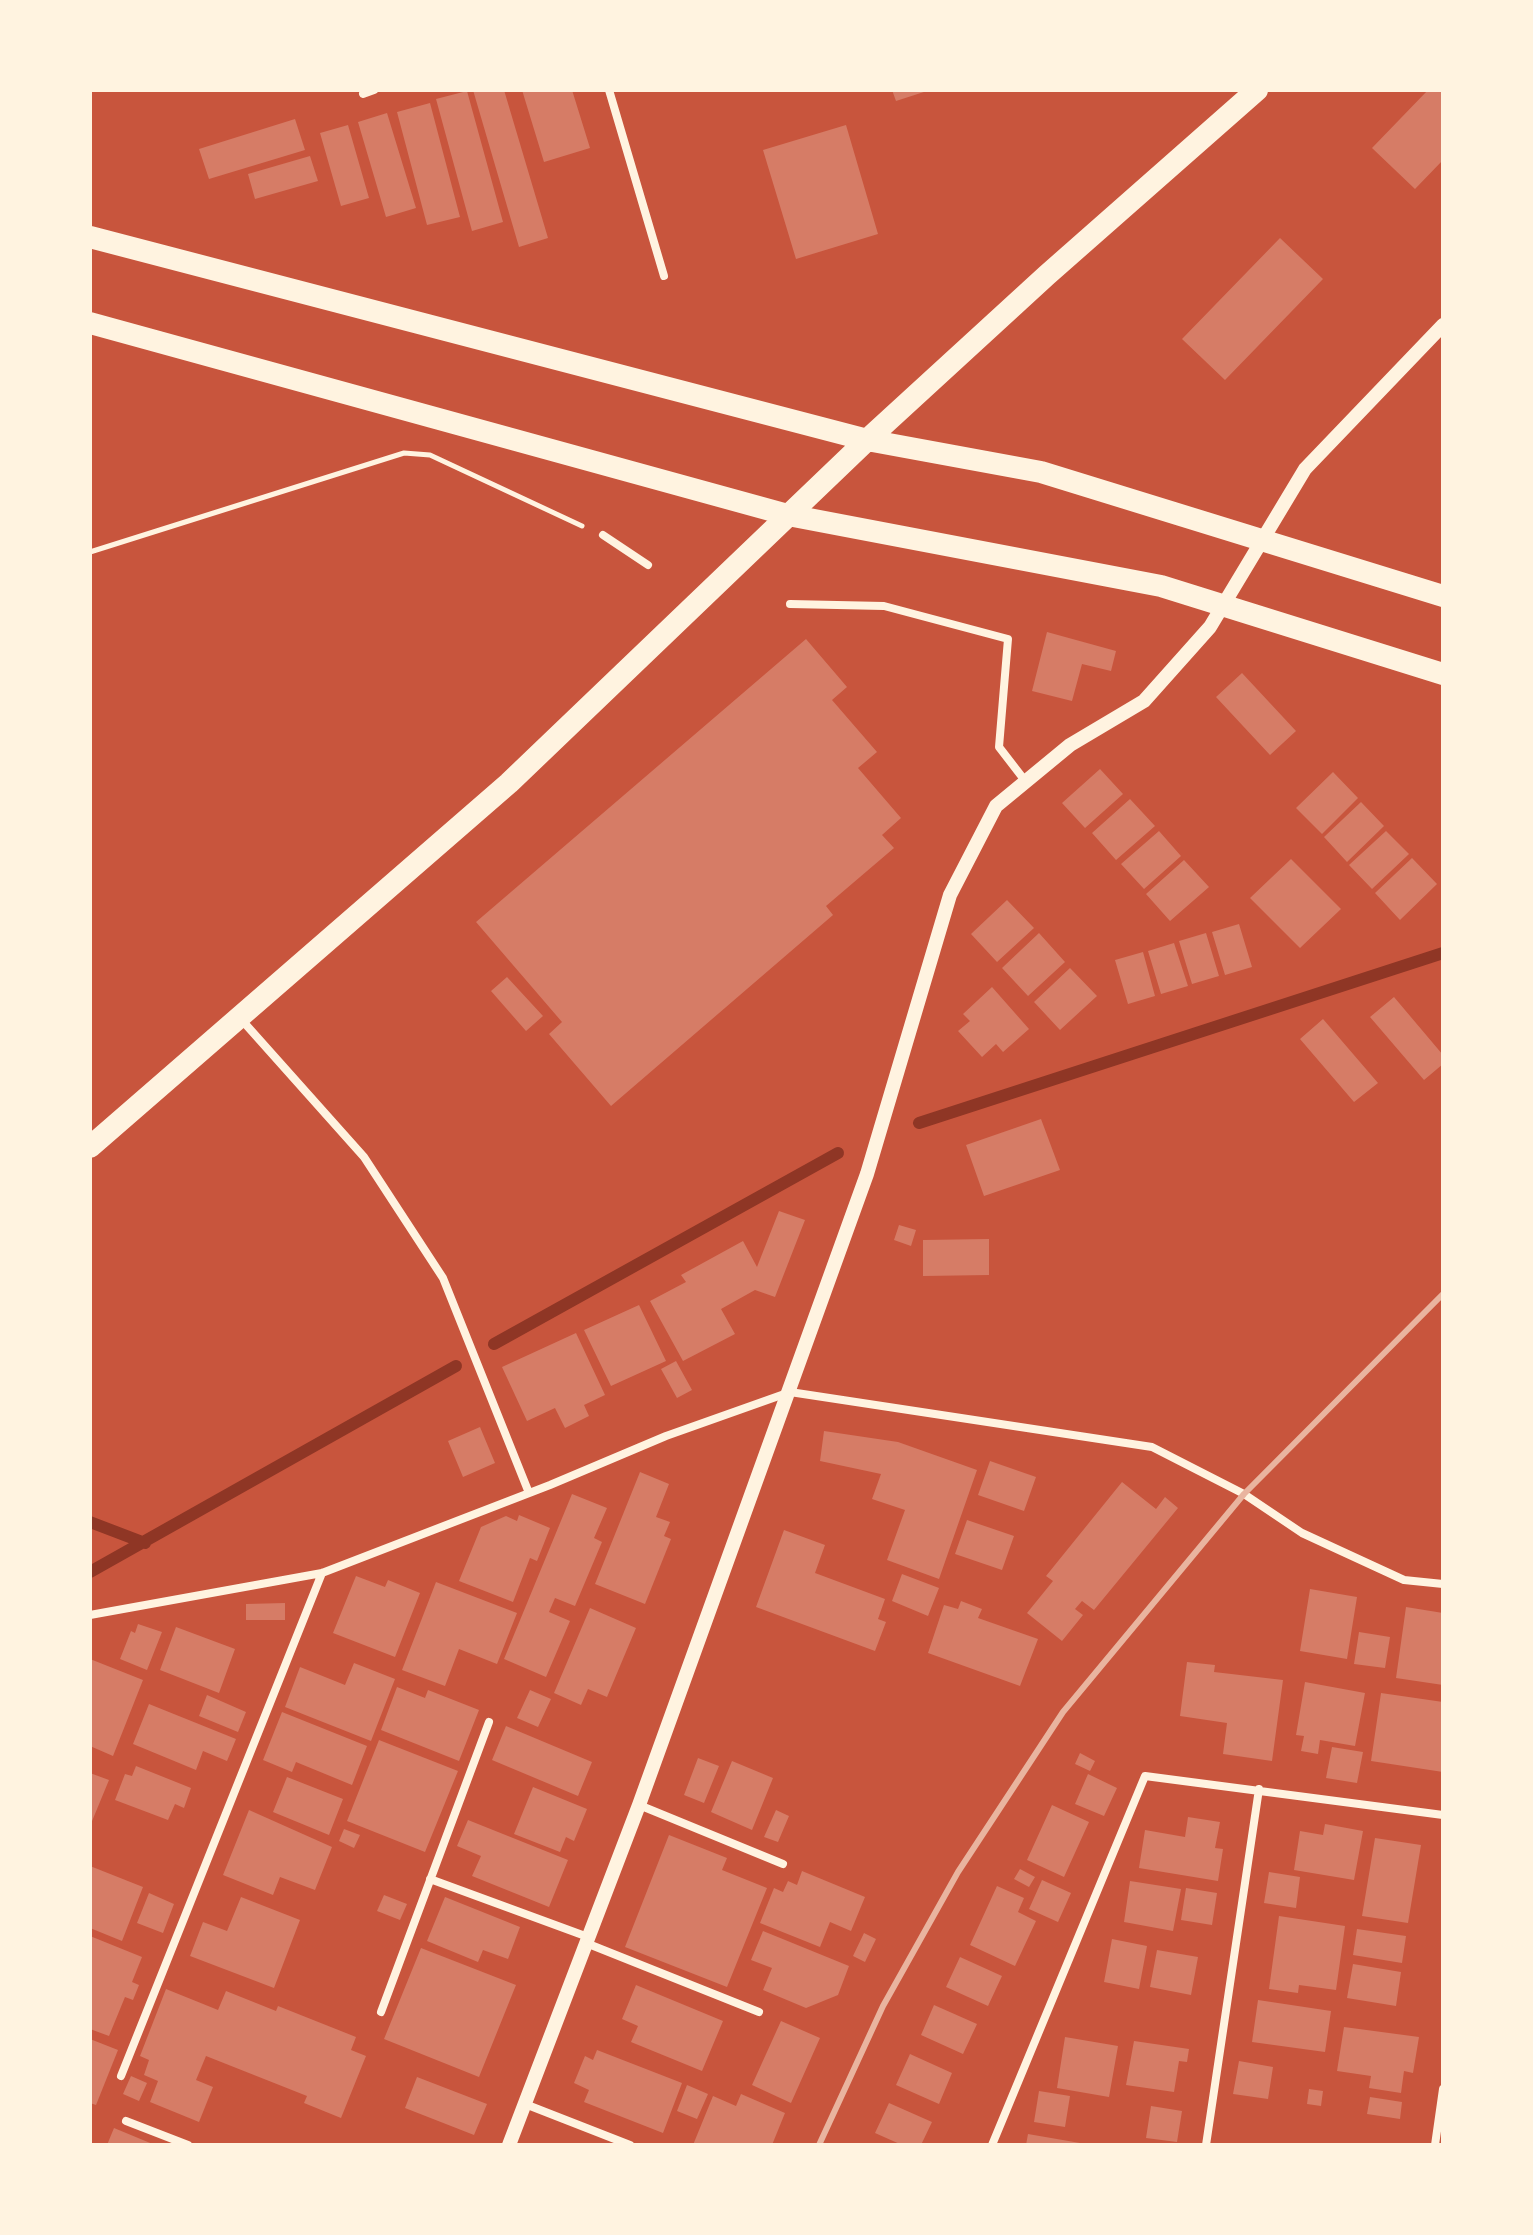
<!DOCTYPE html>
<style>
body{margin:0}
#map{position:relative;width:1533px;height:2235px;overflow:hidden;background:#c8553d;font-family:Bitter,serif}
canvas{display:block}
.frame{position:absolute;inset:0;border:92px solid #fff3e0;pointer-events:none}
</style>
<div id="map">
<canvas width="1533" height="2235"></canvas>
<div class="frame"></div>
</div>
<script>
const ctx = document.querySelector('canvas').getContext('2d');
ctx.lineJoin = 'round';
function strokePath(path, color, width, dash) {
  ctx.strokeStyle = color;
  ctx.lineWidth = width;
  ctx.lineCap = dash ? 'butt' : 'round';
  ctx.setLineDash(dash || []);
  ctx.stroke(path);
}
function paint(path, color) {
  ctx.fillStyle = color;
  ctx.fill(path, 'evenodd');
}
strokePath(new Path2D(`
 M919 1123 1443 953
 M494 1344 838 1153
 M90 1522 145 1543
 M90 1572 456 1366`), '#8f3625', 12);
paint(new Path2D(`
 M473 90H504L548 238 519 247Z
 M522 90H572L590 148 544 162Z
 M892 90H927V91L896 101Z
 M1428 90H1443V160L1415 189 1372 148Z
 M467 91 503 222 472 231 436 99Z
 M430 103 460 217 427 225 397 112Z
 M387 113 416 208 386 217 358 122Z
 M295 119 305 150 209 179 199 149Z
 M348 125 369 198 341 206 320 133Z
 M846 125 878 234 796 259 763 150Z
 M310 156 318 181 255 199 248 174Z
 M1280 238 1323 279 1225 380 1182 339Z
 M1047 632 1116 651 1111 671 1082 664 1072 701 1032 691Z
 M806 639 847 687 832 700 877 752 858 768 901 818 882 835 894 848 826 906 833 915 611 1106 549 1034 562 1022 476 922Z
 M1242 673 1296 731 1270 755 1216 697Z
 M1100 769 1123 794 1085 828 1062 803Z
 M1333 772 1358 798 1322 834 1296 808Z
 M1130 799 1155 826 1116 860 1092 833Z
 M1361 802 1384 826 1347 862 1324 837Z
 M1159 831 1181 856 1144 889 1121 864Z
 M1386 831 1409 854 1372 889 1349 865Z
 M1412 858 1437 884 1400 920 1375 893Z
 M1291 859 1341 909 1300 948 1250 898Z
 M1184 860 1209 887 1170 921 1146 894Z
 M1007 900 1034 928 997 962 971 934Z
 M1239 924 1252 967 1225 975 1212 932Z
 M1039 933 1065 962 1028 996 1002 968Z
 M1206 933 1219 976 1192 984 1179 941Z
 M1174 943 1188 986 1161 994 1148 951Z
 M1143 952 1155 996 1128 1004 1115 960Z
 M1070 968 1097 996 1060 1030 1034 1002Z
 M507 977 543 1016 526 1031 491 991Z
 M992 987 1029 1029 1003 1052 996 1044 982 1057 958 1031 970 1021 963 1014Z
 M1394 997 1443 1055V1064L1424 1080 1370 1017Z
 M1323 1019 1378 1083 1354 1102 1300 1039Z
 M1041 1119 1060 1170 984 1196 966 1145Z
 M779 1211 805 1220 775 1297 755 1290 721 1309 735 1334 683 1361 650 1301 686 1282 681 1275 743 1241 757 1267Z
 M899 1225 916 1230 911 1246 894 1240Z
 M989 1239V1275L923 1276V1240Z
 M639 1305 666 1361 611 1386 584 1330Z
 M576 1333 605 1395 584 1405 589 1416 565 1428 555 1408 527 1421 502 1367Z
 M676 1361 692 1390 677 1398 661 1369Z
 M480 1427 495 1463 463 1477 448 1441Z
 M824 1431 898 1442 977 1470 939 1579 887 1560 905 1510 872 1499 881 1474 820 1461Z
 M990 1461 1036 1477 1024 1511 978 1495Z
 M640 1472 669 1484 656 1517 670 1522 664 1536 671 1539 645 1604 595 1584Z
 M1122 1482 1156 1509 1165 1497 1178 1508 1094 1610 1082 1601 1075 1609 1083 1615 1062 1641 1027 1613 1053 1581 1046 1576Z
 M572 1494 607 1508 594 1538 602 1542 575 1606 555 1598 549 1612 570 1621 546 1677 504 1659Z
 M519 1515 550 1528 537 1561 530 1558 513 1602 459 1581 481 1527 506 1516 517 1521Z
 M967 1520 1014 1536 1002 1570 955 1554Z
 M784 1530 825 1545 815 1573 885 1599 878 1619 886 1622 875 1651 756 1607Z
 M902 1574 939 1588 928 1616 892 1601Z
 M356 1576 385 1587 388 1580 420 1593 395 1657 333 1633Z
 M436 1582 517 1613 497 1664 459 1649 445 1686 402 1670Z
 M1310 1589 1357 1597 1347 1659 1300 1651Z
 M961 1601 982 1609 978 1618 1038 1639 1020 1686 928 1653 944 1605 958 1609Z
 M285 1603V1620H246V1604Z
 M1406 1607 1443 1613V1685L1396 1678Z
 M590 1608 636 1628 607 1697 588 1689 581 1705 554 1693Z
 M138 1624 162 1632 147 1670 120 1659 131 1631 135 1633Z
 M176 1627 235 1649 219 1693 160 1670Z
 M1359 1632 1390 1637 1385 1668 1354 1664Z
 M90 1659 143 1680 113 1756 90 1746Z
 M1187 1662 1215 1665 1214 1672 1283 1680 1272 1761 1223 1754 1227 1723 1180 1716Z
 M354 1663 395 1679 371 1741 285 1707 300 1667 345 1685Z
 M1305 1682 1365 1693 1355 1746 1320 1740 1318 1754 1301 1751 1304 1736 1296 1735Z
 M397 1687 425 1698 428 1690 479 1710 459 1761 381 1730Z
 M530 1690 551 1699 538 1727 517 1718Z
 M1381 1693 1443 1702V1772L1371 1761Z
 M207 1695 246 1712 238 1732 199 1716Z
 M149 1704 236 1739 227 1761 203 1751 196 1770 133 1744Z
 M282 1712 367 1746 352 1785 296 1762 292 1772 263 1760Z
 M506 1726 592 1762 578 1796 492 1760Z
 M379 1740 458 1771 425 1852 347 1821Z
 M1332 1747 1363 1752 1357 1783 1326 1778Z
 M1080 1753 1095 1761 1090 1771 1075 1764Z
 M698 1758 719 1766 704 1803 684 1795Z
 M732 1761 773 1778 752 1830 711 1812Z
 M136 1766 191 1788 184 1808 175 1804 168 1820 115 1800 125 1774 132 1776Z
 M90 1773 109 1780 90 1826Z
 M1088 1774 1117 1788 1104 1816 1075 1804Z
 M287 1777 343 1799 329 1835 273 1812Z
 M533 1787 587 1809 574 1841 566 1837 560 1852 514 1834Z
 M1052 1805 1089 1822 1064 1877 1027 1860Z
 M249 1810 332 1847 315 1890 280 1877 273 1895 223 1875Z
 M776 1810 789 1816 778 1842 764 1837Z
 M1188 1817 1220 1822 1215 1848 1223 1849 1218 1881 1139 1868 1145 1830 1185 1837Z
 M468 1820 568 1860 549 1907 472 1876 481 1856 457 1846Z
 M1325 1824 1363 1831 1354 1880 1294 1870 1300 1831 1323 1835Z
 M344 1829 360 1835 354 1848 339 1841Z
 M669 1835 727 1858 722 1870 767 1888 727 1987 625 1947Z
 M1375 1838 1421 1845 1408 1923 1362 1916Z
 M90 1866 143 1887 122 1941 90 1928Z
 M1020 1869 1035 1877 1029 1887 1014 1879Z
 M802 1871 865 1897 851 1931 830 1922 820 1947 760 1923 774 1888 783 1892 788 1881 797 1885Z
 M1269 1872 1300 1877 1296 1908 1264 1903Z
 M1042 1880 1071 1893 1058 1922 1029 1909Z
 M1130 1881 1181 1889 1173 1931 1124 1922Z
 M997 1886 1024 1898 1018 1912 1036 1921 1015 1966 970 1945Z
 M1186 1888 1217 1893 1212 1925 1181 1920Z
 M149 1893 174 1904 163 1933 137 1923Z
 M384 1895 407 1904 400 1920 377 1911Z
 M241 1897 300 1920 274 1988 190 1956 203 1922 227 1931Z
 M445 1897 520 1927 508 1959 483 1950 478 1962 427 1941Z
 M1279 1916 1345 1926 1336 1990 1299 1985 1298 1993 1269 1989Z
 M1357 1929 1406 1936 1402 1963 1353 1955Z
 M763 1931 849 1966 838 1995 806 2008 763 1990 772 1968 751 1960Z
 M864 1933 876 1939 865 1962 853 1956Z
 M90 1936 142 1957 132 1982 139 1985 133 2000 125 1997 109 2036 90 2029Z
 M1112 1939 1147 1946 1139 1989 1104 1982Z
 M421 1948 516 1985 479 2077 384 2039Z
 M1157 1950 1198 1957 1191 1995 1150 1987Z
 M960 1957 1002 1976 988 2006 946 1987Z
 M1353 1964 1401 1972 1396 2006 1347 1998Z
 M636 1985 723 2021 702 2071 631 2042 638 2026 622 2019Z
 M166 1989 218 2010 226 1991 276 2011 278 2006 356 2037 351 2050 366 2056 341 2118 304 2103 307 2096 206 2056 196 2080 213 2087 199 2122 150 2102 158 2081 144 2075 149 2060 140 2056Z
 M1258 2000 1331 2011 1325 2052 1252 2042Z
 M934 2005 977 2024 963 2054 921 2035Z
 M781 2021 820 2038 791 2103 752 2085Z
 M1344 2027 1419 2037 1413 2073 1404 2071 1401 2093 1369 2088 1371 2076 1337 2071Z
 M1065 2037 1118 2046 1109 2097 1057 2088Z
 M90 2039 118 2050 96 2105 90 2103Z
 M1134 2041 1189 2049 1187 2062 1179 2061 1174 2092 1126 2085Z
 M597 2050 682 2083 663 2133 584 2102 589 2090 574 2083 585 2056 593 2060Z
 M910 2054 952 2073 939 2104 896 2085Z
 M1239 2061 1273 2067 1268 2099 1233 2094Z
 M131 2076 147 2083 139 2101 123 2094Z
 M417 2077 487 2104 474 2135 405 2108Z
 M687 2085 708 2094 697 2119 677 2111Z
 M1309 2089 1323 2091 1321 2106 1307 2104Z
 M1039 2091 1070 2096 1065 2127 1034 2122Z
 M741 2094 785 2113 772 2145H693L713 2096 736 2106Z
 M1370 2097 1402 2102 1400 2119 1367 2114Z
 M889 2103 932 2122 921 2145H902L875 2133Z
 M1151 2106 1182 2111 1177 2142 1146 2138Z
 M114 2128 155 2145H107Z
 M1028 2134 1080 2143V2145H1026Z`), '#d67c66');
strokePath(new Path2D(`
 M90 552 404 453 430 455 582 526`), '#fff3e0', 5);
strokePath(new Path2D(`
 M609 90 664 276
 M363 94 374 90
 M603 535 648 565
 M790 604 884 606 1008 639 999 747 1026 782
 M240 1018 364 1157 443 1278 529 1493
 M90 1615 322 1573 550 1485 666 1436 790 1392 1152 1447 1244 1494 1302 1533 1404 1580 1443 1584
 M639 1805 783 1864
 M430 1879 588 1937
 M586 1943 759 2012
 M381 2012 489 1722
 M121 2076 322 1573
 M525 2104 630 2145
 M126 2121 188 2145
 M992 2145 1145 1776 1443 1815
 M1206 2145 1259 1789
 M1435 2145 1443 2089`), '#fff3e0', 8);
strokePath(new Path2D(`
 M509 2145 639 1805 867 1174 950 895 996 806 1070 745 1144 701 1210 627 1305 469 1443 325`), '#fff3e0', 14);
strokePath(new Path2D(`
 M90 237 867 440 1041 472 1443 596
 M90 323 788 515 1161 586 1443 674
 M90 1147 509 783 867 440 1047 275 1257 90`), '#fff3e0', 22);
strokePath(new Path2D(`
 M819 2145 883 2006 958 1872 1063 1712 1244 1494 1443 1294`), '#e9b49f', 6);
</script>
